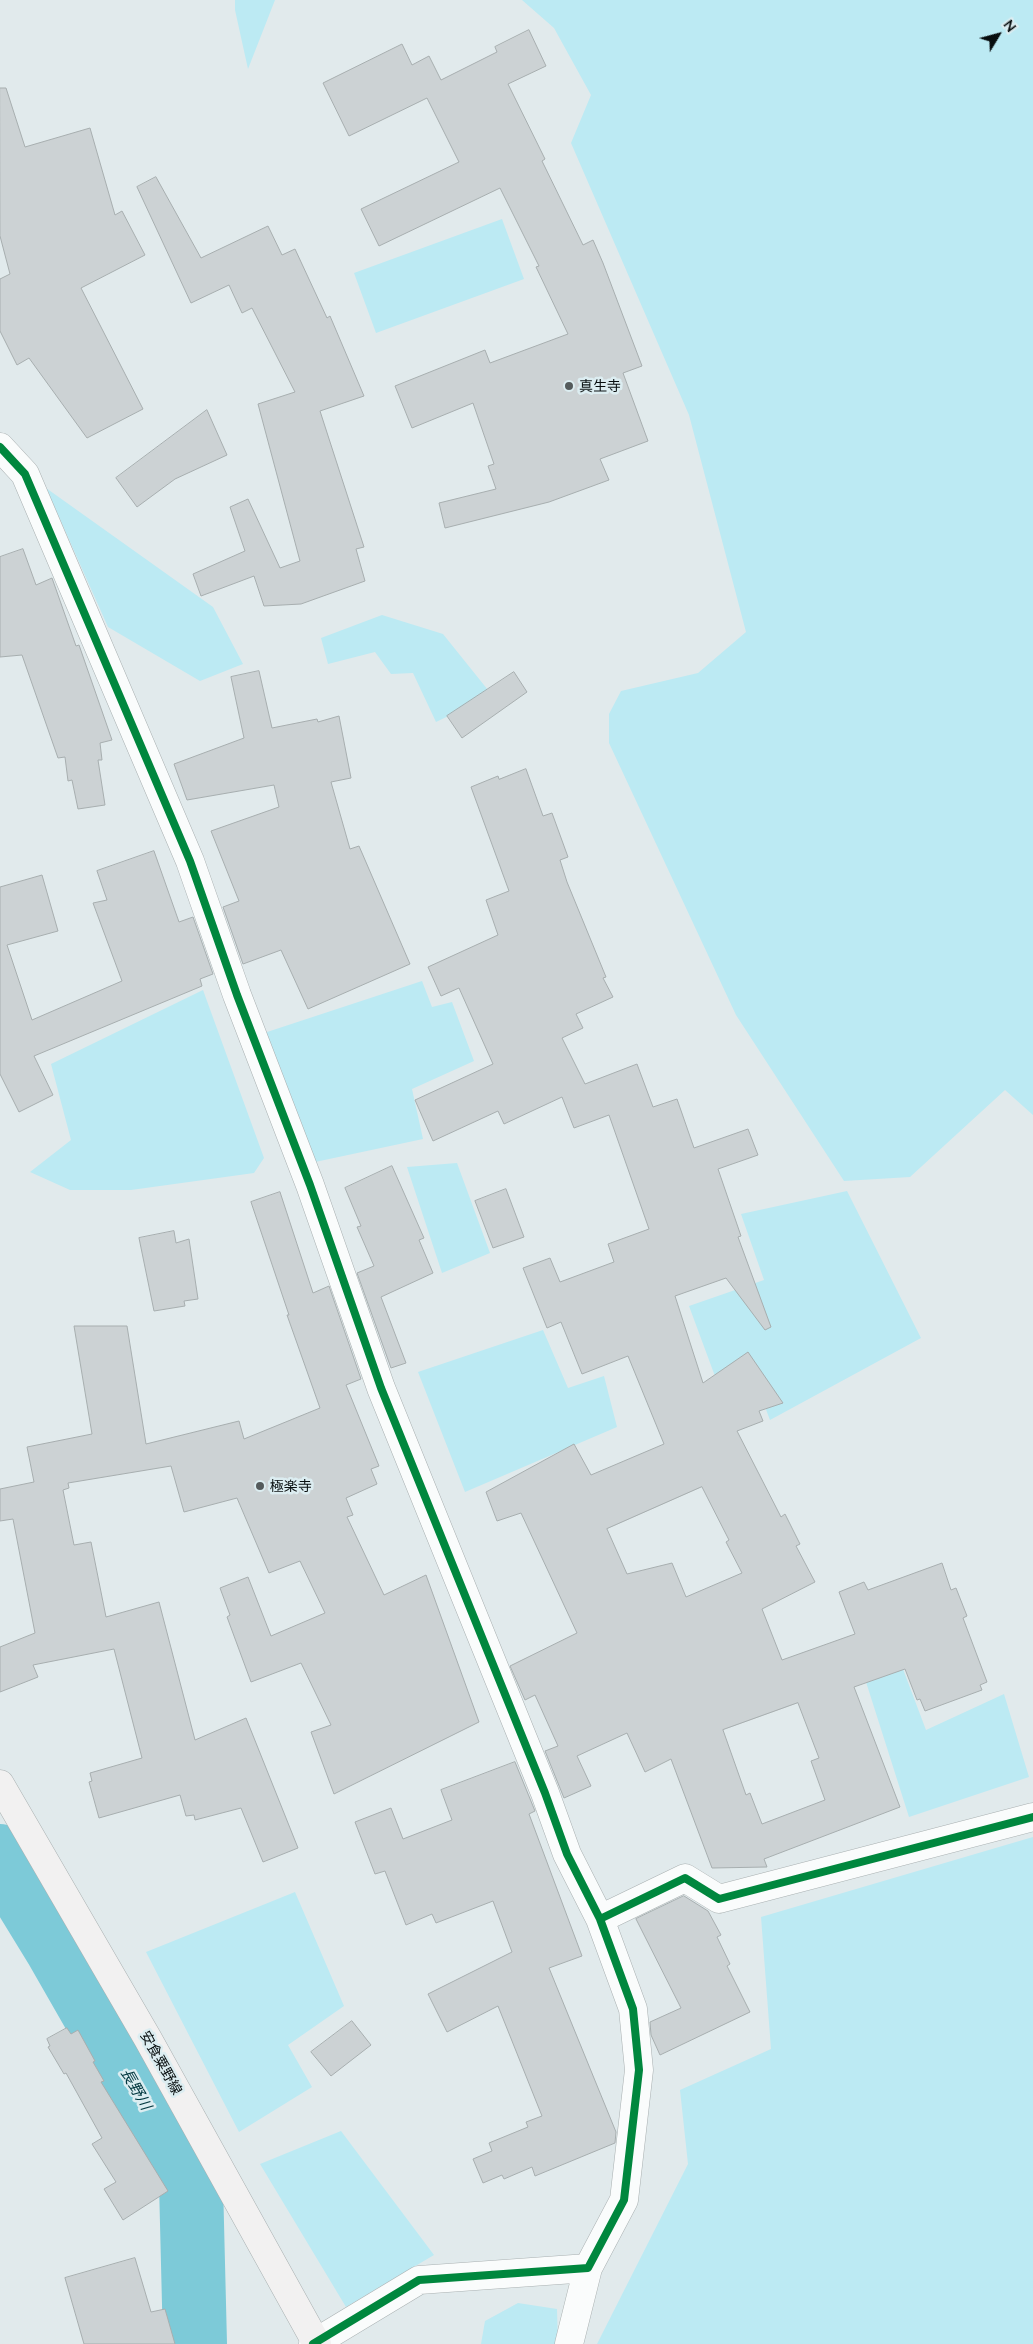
<!DOCTYPE html>
<meta charset="utf-8">
<style>
body{margin:0}
#map{position:relative;width:1033px;height:2344px;overflow:hidden;background:#e1eaec;font-family:Lato,sans-serif}
canvas{display:block}
.north{position:absolute;left:973px;top:10px;width:50px;height:50px;-webkit-text-stroke:4px #dcedf1;paint-order:stroke;rotate:53deg;font-size:14px;font-weight:700;line-height:20px;text-align:center;color:#080e0f}
.north::after{content:'';display:block;margin:auto;width:18px;height:22px;background:#080e0f;clip-path:polygon(50% 0,100% 100%,50% 72%,0 100%)}
</style>
<div id="map">
<canvas width="1033" height="2344"></canvas>
<div class="north">N</div>
</div>
<script>
const ctx = document.querySelector('canvas').getContext('2d');
ctx.lineJoin = 'round';
function paint(path, color) {
  ctx.fillStyle = color;
  ctx.fill(path, 'evenodd');
}
function strokePath(path, color, width, dash) {
  ctx.strokeStyle = color;
  ctx.lineWidth = width;
  ctx.lineCap = dash ? 'butt' : 'round';
  ctx.setLineDash(dash || []);
  ctx.stroke(path);
}
function drawText(font, color, halo, rows, align = 'center') {
  ctx.font = font + ' Lato,"Noto Sans JP",sans-serif';
  ctx.lineWidth = 5;
  ctx.setLineDash([]);
  ctx.textBaseline = 'middle';
  ctx.strokeStyle = halo;
  ctx.fillStyle = color;
  for (const [text, x, y, turn = 0] of rows) {
    ctx.save();
    ctx.translate(x, y);
    ctx.rotate((+turn || 0) * Math.PI / 180);
    ctx.textAlign = isNaN(turn) ? turn : align;
    if (halo) ctx.strokeText(text, 0, 0);
    ctx.fillText(text, 0, 0);
    ctx.restore();
  }
}
paint(new Path2D(`
 M235 0H275L248 69 235 10Z
 M522 0H1033V1115L1005 1090 910 1177 844 1181 736 1015 609 743V714L621 691 698 673 746 632 689 415 571 143 591 95 554 28Z
 M502 219 524 279 376 333 354 273Z
 M46 488 213 607 243 664 200 681 108 627Z
 M382 615 443 634 492 695 436 722 413 673 391 674 375 652 328 664 321 638Z
 M422 981 432 1007 452 1002 474 1061 412 1089 423 1139 301 1165 258 1035Z
 M203 990 264 1158 254 1173 131 1190H70L30 1172 71 1140 51 1064Z
 M457 1163 490 1253 442 1273 407 1167Z
 M847 1191 921 1338 770 1420 751 1370 719 1387 689 1306 764 1280 741 1214Z
 M543 1330 568 1388 604 1376 617 1427 465 1492 418 1372Z
 M895 1648 926 1730 1004 1694 1029 1777 909 1817 859 1660Z
 M1033 1837V2344H597L688 2164 680 2090 771 2049 761 1917Z
 M295 1892 344 2006 288 2045 312 2087 239 2132 146 1952Z
 M341 2131 434 2255 346 2307 260 2164Z
 M518 2303 557 2309 558 2344H481L485 2321Z`), '#bceaf3');
strokePath(new Path2D(`
 M0 1856 57 1949 191 2183 195 2344`), '#7dcad8', 64);
const building = new Path2D(`
 M529 30 546 66 508 84 545 159 542 161 583 245 593 240 603 263 642 366 623 373 648 441 600 459 609 480 549 502 445 528 439 503 496 489 488 466 494 464 473 403 412 428 395 386 485 350 490 363 568 334 536 267 539 266 500 188 379 246 361 209 459 162 427 98 349 136 323 83 402 44 412 65 429 56 441 80 497 52 495 47Z
 M0 88H6L25 147 90 128 115 215 122 211 145 255 81 288 143 409 87 438 29 358 17 365 0 331V279L10 274 0 236Z
 M156 177 201 258 268 226 282 255 295 249 327 318 330 316 364 396 320 411 364 547 356 549 365 581 301 604 264 606 254 576 201 596 193 574 245 551 230 507 248 499 280 568 300 561 258 404 295 392 252 308 242 313 229 285 191 303 137 187Z
 M207 410 227 455 175 479 137 507 116 478Z
 M23 549 36 585 52 578 76 646 79 645 112 740 100 743 102 760H98L105 805 78 809 72 780 68 781 65 757 58 758 22 655 0 657V557Z
 M259 671 272 728 317 719 318 722 339 716 351 778 331 782 350 849 359 846 410 964 308 1009 281 950 243 964 223 907 239 901 211 831 279 807 274 785 187 800 174 764 244 738 231 677Z
 M514 672 527 692 462 738 447 716Z
 M526 769 543 816 552 813 568 857 560 860 567 882 606 977 603 978 613 997 576 1014 583 1028 562 1038 585 1084 637 1064 653 1107 677 1099 694 1148 748 1129 758 1155 718 1169 741 1236 738 1237 771 1327 765 1330 726 1278 675 1296 703 1383 748 1352 783 1403 759 1411 763 1421 737 1431 781 1517 785 1514 800 1544 796 1546 815 1582 762 1609 782 1660 855 1634 839 1592 864 1582 868 1590 942 1563 951 1590 956 1588 967 1616 963 1618 987 1682 980 1685 982 1690 925 1711 920 1699 917 1700 905 1669 854 1687 900 1807 764 1859 767 1867 712 1868 671 1759 645 1772 627 1733 577 1756 591 1786 564 1798 545 1751 558 1746 535 1695 525 1700 510 1666 577 1633 521 1513 497 1521 486 1492 574 1444 591 1475 664 1444 628 1356 582 1374 561 1322 547 1328 523 1268 550 1258 560 1282 614 1262 608 1244 649 1229 609 1115 574 1128 562 1097 504 1124 498 1111 433 1141 415 1100 493 1064 459 988 441 996 428 967 498 935 486 900 509 891 471 787 498 776 499 779ZM702 1487 729 1540 726 1542 742 1573 686 1597 672 1563 627 1574 607 1529ZM798 1703 819 1758 811 1761 825 1800 762 1824 750 1793 746 1795 723 1730Z
 M154 851 179 922 193 917 213 974 200 979 202 986 34 1056 53 1095 19 1112 0 1074V887L42 875 58 931 7 945 32 1020 122 981 93 903 107 900 97 871Z
 M392 1166 424 1238 419 1240 433 1273 381 1297 406 1363 391 1368 357 1273 374 1266 357 1227 361 1226 345 1188Z
 M506 1189 524 1237 493 1248 475 1201Z
 M280 1192 313 1293 329 1286 361 1379 346 1385 379 1466 371 1469 377 1484 346 1498 353 1515 347 1517 384 1595 426 1575 479 1722 334 1794 311 1732 331 1725 301 1663 251 1682 227 1617 230 1615 220 1588 248 1577 271 1636 325 1613 300 1561 269 1573 237 1498 184 1512 171 1466 68 1483 69 1488 63 1490 74 1545 91 1542 106 1617 159 1602 195 1740 246 1718 298 1848 263 1862 241 1808 195 1820 194 1815 186 1816 180 1795 99 1818 89 1782 92 1781 90 1773 142 1758 114 1649 33 1665 38 1677 0 1692V1647L35 1633 13 1519 0 1521V1489L34 1482 27 1447 92 1434 74 1326H127L146 1444 239 1421 244 1439 320 1408 287 1315H289L251 1202Z
 M174 1231 176 1243 189 1239 198 1299 184 1301 185 1306 154 1311 139 1238Z
 M515 1762 535 1811 529 1814 582 1956 549 1968 616 2132 615 2143 535 2176 532 2167 504 2179 502 2175 483 2183 473 2159 492 2151 489 2143 528 2127 526 2122 542 2116 498 2006 447 2032 428 1994 512 1952 493 1901 436 1923 432 1914 406 1925 385 1871 375 1874 355 1822 391 1808 403 1839 452 1820 441 1790Z
 M684 1896 708 1911 721 1935 717 1937 730 1964 727 1966 750 2012 660 2055 651 2035 650 2022 681 2008 636 1919Z
 M352 2021 371 2045 331 2076 311 2052Z
 M67 2028 71 2034 78 2030 95 2061 93 2062 104 2081 101 2082 168 2191 123 2220 104 2189 116 2182 92 2144 102 2138 66 2073 64 2074 48 2047 50 2046 47 2039Z
 M135 2258 151 2312 165 2309 175 2344H84L65 2278Z`);
paint(building, '#ccd2d4');
strokePath(building, '#a7aeaf', 1);
const minor = new Path2D(`
 M0 447 25 474 190 861 237 995 310 1185 381 1388 545 1793 567 1854 600 1919 633 2009 639 2070 624 2200 588 2268 419 2280 313 2344
 M600 1919 685 1878 719 1899 1033 1817
 M569 2344 588 2268`);
const secondary = new Path2D(`
 M0 1784 148 2039 317 2344`);
strokePath(minor, '#a9b0b1', 29);
strokePath(secondary, '#a9b0b1', 29);
strokePath(minor, '#fafcfc', 28);
strokePath(secondary, '#f2f1f1', 28);
strokePath(new Path2D(`
 M0 447 25 474 190 861 237 995 310 1185 381 1388 545 1793 567 1854 600 1919 633 2009 639 2070 624 2200 588 2268 419 2280 313 2344
 M600 1919 685 1878 719 1899 1033 1817`), '#00873e', 8);
for (const [x, y, r, color] of [
 [569,386,5,"#545b5c"],
 [260,1486,5,"#545b5c"]
]) {
  const dot = new Path2D();
  dot.arc(x, y, r, 0, 2 * Math.PI);
  ctx.fillStyle = color;
  ctx.fill(dot);
  strokePath(dot, '#dcedf1', 2);
}
drawText('14px', '#080e0f', '#dcedf1', [
 ["真生寺",579,386],
 ["極楽寺",270,1486]
], 'left');
drawText('14px', '#080e0f', '#dcedf1', [
 ["安食粟野線",161,2063,61]
]);
drawText('italic 15px', '#02373f', '#dcedf1', [
 ["長野川",136,2089,60]
]);
</script>
